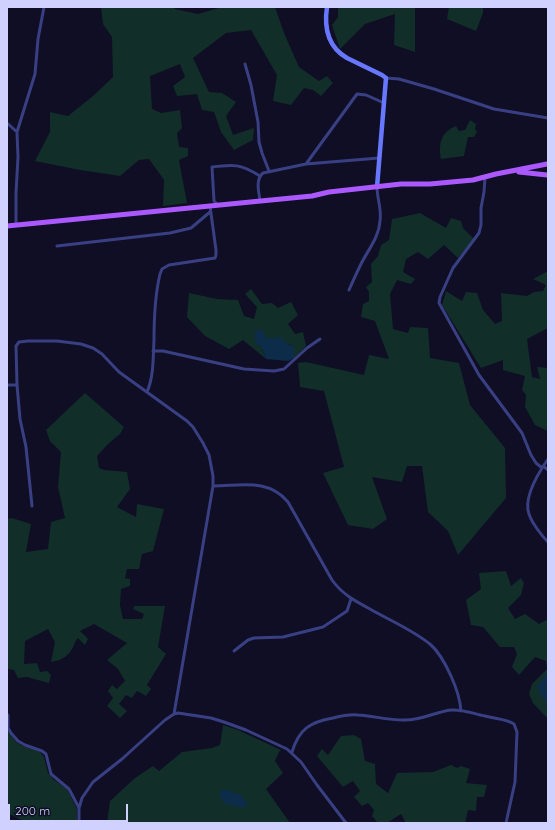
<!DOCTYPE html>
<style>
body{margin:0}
#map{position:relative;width:555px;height:830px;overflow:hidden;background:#0f0e24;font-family:Quicksand,sans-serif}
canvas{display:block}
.frame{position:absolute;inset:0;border:8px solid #d1d1ff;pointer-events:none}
.scale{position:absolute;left:8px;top:804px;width:120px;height:18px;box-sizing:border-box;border:2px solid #d1d1ff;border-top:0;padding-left:5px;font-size:12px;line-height:14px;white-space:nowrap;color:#d1d1ff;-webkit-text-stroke:3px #0f0e24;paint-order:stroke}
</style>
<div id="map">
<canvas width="555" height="830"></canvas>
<div class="frame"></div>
<div class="scale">200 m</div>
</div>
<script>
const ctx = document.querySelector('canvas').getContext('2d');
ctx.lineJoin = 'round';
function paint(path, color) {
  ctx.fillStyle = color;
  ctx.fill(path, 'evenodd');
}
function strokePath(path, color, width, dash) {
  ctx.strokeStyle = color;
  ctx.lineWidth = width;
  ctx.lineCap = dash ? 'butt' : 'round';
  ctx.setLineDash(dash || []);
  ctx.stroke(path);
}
paint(new Path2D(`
 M101 7H174L175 9 198 14 222 7H275L284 33 299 67 319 81 327 76 333 83 321 96 313 90 304 88 291 105 273 101 277 75 251 30 226 33 193 58 209 92 222 93 236 102 226 116 233 135 254 128 253 140 234 150 221 132 214 112 202 110 197 94 177 96 173 86 185 77 180 64 150 76 152 109 161 113 180 110 182 128 177 133 179 147 188 148V156L179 160 187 203 163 206 164 180 149 159 139 160 120 176 80 170 35 161 50 132V112L68 116 93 96 113 77 112 37 103 24Z
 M338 7H415V52L394 45 395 14 365 24 340 49 332 25 338 17Z
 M449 7H483V13L476 31 447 19Z
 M470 120 476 124 475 129 477 132 474 137H468L464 156 441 159C438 144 441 132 456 126L459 131 465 130Z
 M420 213 446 228 451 218 461 221 463 228 474 239 458 258 444 245 428 259 418 252 406 259 403 272 415 279 411 284 397 280 390 294 393 329 408 333 410 327 428 328 430 358 459 363 470 405 505 448 506 498 458 555 448 531 428 512 422 466H407L402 482 372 477 387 519 373 529 348 525 323 473 344 467 324 391 300 387 298 363 306 362 364 375 369 355 389 359 375 321 361 317 363 304 369 301V292L366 287 372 282 371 264 378 256 381 245 389 240 392 219Z
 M548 271V328L527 339 532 377 540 379 537 367 548 368V431L535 425 525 407 526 395 522 390 525 376 503 370V360L481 368 442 305 446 291 462 301 466 292 477 293 483 310 495 324 502 321 501 293 527 296 534 292 543 291 546 285 533 279Z
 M251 289 262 304 272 303 278 308 291 302 298 315 288 324 295 334 303 332 306 346 294 358V346L287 344 261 346 266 359 243 340 229 349 205 336 187 317 189 293 217 299 238 300 244 316 254 319 257 307 245 294Z
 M85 393 124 427 120 434 107 445 97 456 99 468 104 470 127 472 130 489 117 507 136 517 137 504 164 509 153 551 142 554 139 569H127L125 578 130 579V586L121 589 120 605 123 619H142L144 614 133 609 134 606H165L158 647 166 654 147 685 151 689 146 696 137 691 132 698 126 695 119 704 127 711 120 718 107 706 113 698 108 691 112 685 117 689 125 681 118 669 107 660 127 643 94 624 80 631 88 639 85 645 78 638C74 642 75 645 72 649 67 658 60 660 51 662L55 642 48 629 25 641 24 664 37 663 40 672 47 671 51 675 49 683 27 677 18 678 14 670 7 669V519L12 518 31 524 26 552 48 549 51 522 65 518 58 487 61 452 50 441 46 430Z
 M506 571 511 586 521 578 524 583 521 595 508 608 515 619 525 614 539 624 548 619V719L533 703 529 694 532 684 547 669 546 661 535 657 519 675 512 667 517 654 514 647H500L483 627 471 625 466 600 481 589 479 573Z
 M223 725 238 730 281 750 279 752 275 761 283 773 266 789 290 823H107L110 801 135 778 153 766 159 771 182 752 212 748 220 745Z
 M7 729 16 742 23 746 40 752 44 757 48 773 53 779 67 789 77 809V823H28L7 813Z
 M354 735 361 739 365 761 375 764 376 784 388 793 397 773 433 772 451 765 457 768 461 766 470 769 466 783 487 785 484 797H477L476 811 468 810 465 823H406L401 814 387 823H378L372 816 374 810 368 803 362 806 354 797 360 791 353 781 343 787 317 756 322 749 328 755 341 736Z`), '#112e29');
paint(new Path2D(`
 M255 330H262L267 339 281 337 287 344 294 346V358L288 361 266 359 261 346 255 343Z
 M548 672V703L542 697 537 687Z
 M224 789 241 795 248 804 242 808 224 803 219 793Z`), '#0c2c4a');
strokePath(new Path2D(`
 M245 64 251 85 258 122 259 142 262 153 269 171
 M386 78 399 79 434 89 494 109 548 118
 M7 123 17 132
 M306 164 357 94 366 95 384 103
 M485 177 484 192 481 208V225L479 233 453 268 440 297 439 303 479 375 522 433 531 455 536 463 542 468
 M260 201C259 192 255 180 263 173L306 164 379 158
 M218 205 214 201 212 167C234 164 241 164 260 176
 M16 225V193L18 157 17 132 35 74 38 39 44 7
 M57 246 170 233 191 228 210 212
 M349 290C353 281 357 272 361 264 368 250 379 237 380 221 382 209 377 199 377 187
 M153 351H163L244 369 274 371 284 369 307 348 320 339
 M7 385H17
 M147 392C154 376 153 357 154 340 154 318 155 295 160 274L162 269 169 265 215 258 216 255V250L210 206
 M548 459C539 472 523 497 529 514 532 523 541 535 548 542
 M543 466 548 470
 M213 486C241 486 268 478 288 502L332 580C342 594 355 601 370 609 389 620 415 631 431 645 440 653 446 665 451 676 456 687 460 698 461 711
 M32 506 26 447 20 419 17 385 16 346 19 342 28 341H57L81 344 93 348 102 354 119 372 187 421 193 427 203 443 209 455 213 476V486L174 714
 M234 651 248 640 254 638 283 637 323 627 347 611 351 599
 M8 715V728L11 733 18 741 25 745 42 751 46 754 51 774 69 789 79 808
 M292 752C299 729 310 722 333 718 341 716 349 714 358 715 373 716 388 720 403 720 420 721 435 712 451 710 463 709 474 714 485 716 495 719 504 718 514 724L517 732 515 782 506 823
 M79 823V808L82 798 93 782 122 759 165 720 174 714 178 713 211 718 224 722 246 730 287 749 301 762 317 785 346 823`), '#393f83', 3);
strokePath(new Path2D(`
 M327 7C324 27 328 47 347 58L382 75 386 78 377 187`), '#6877ff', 4.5);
strokePath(new Path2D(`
 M519 172 547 175
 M7 226 230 204 312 196 329 192 401 184H430L473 180 496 174 547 164`), '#ac58ff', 5);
</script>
